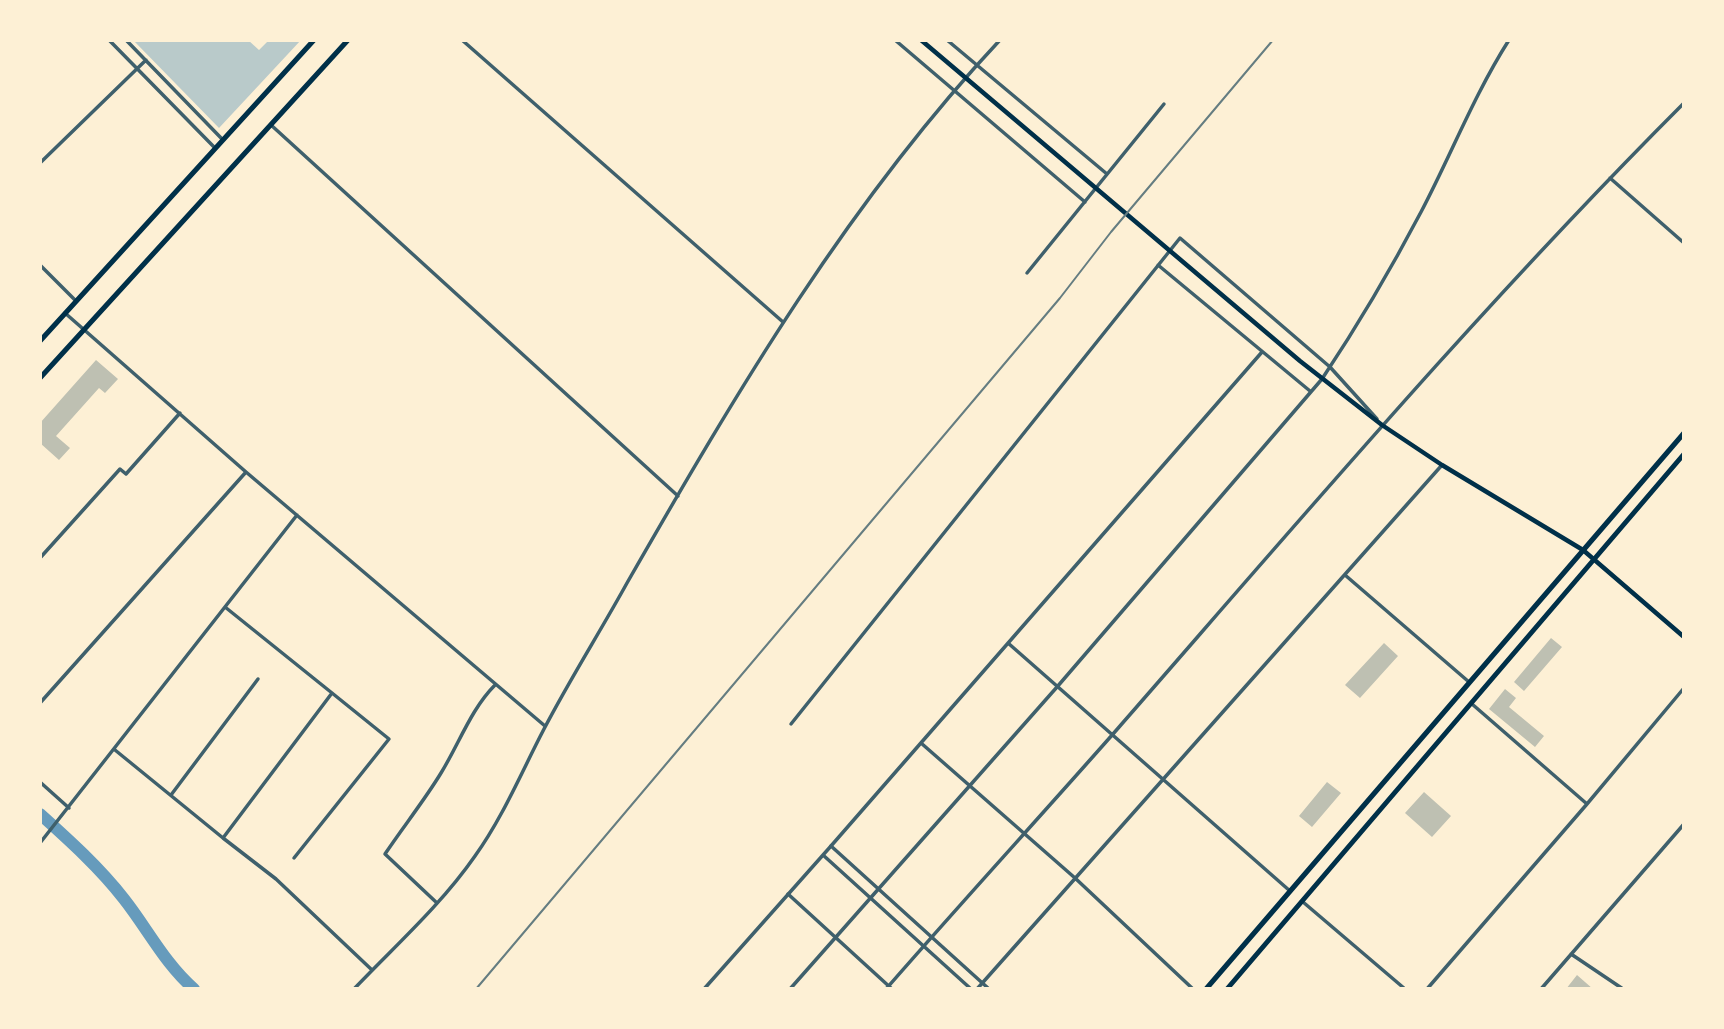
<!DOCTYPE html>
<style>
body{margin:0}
#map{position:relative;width:1724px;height:1029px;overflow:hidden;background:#fdf0d5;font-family:Mulish,sans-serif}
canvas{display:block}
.frame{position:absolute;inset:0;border:42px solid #fdf0d5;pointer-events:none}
</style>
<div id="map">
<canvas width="1724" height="1029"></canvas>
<div class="frame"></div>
</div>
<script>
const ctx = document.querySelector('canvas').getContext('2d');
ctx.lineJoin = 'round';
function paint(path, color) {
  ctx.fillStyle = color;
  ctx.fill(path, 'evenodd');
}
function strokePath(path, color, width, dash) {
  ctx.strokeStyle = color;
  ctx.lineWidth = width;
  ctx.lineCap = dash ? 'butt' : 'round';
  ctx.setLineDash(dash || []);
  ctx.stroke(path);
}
paint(new Path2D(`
 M133 40H248L259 50 269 40H301L219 128Z`), '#b9caca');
strokePath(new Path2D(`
 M40 814C69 840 100 868 124 899 147 928 165 964 194 989`), '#669bbc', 12);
paint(new Path2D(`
 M96 360 118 379 105 393 99 388 56 436 70 448 59 460 40 443V423Z
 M1551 638 1562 647 1524 691 1514 682Z
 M1384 643 1398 656 1360 698 1345 685Z
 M1505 689 1516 698 1509 707 1544 736 1535 747 1489 709Z
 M1327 782 1341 793 1312 827 1299 816Z
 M1424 792 1451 816 1432 837 1405 813Z
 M1577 975 1593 989H1566Z`), '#bec0b2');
strokePath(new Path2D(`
 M109 40 215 148
 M126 40 223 140
 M462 40 783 322
 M895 40 1085 202
 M947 40 1107 174
 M271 125 678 496
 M40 163 146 60
 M1610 178 1684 243
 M40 265 76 301
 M1158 265 1310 391
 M1027 273 1164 104
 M65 313 246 472 545 726
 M40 558 120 469 126 474 180 413
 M1345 575 1469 682
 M225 607 332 693
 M1008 643 1290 891
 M40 703 246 472
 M1472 704 1587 804
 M791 724 1180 238 1330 367 1377 419
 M921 743 1075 878 1193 989
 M115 750 223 838 332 693 389 739 294 858
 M40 782 69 808
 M171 795 258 679
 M223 838 276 879 372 970
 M40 843 297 515
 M831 846 1262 352
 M788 894 892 989
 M1303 902 1405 989
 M437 903 385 854C403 827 424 801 441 773 459 744 471 709 495 685
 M1571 954 1623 989
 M354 989C395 946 441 905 475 856 503 817 522 771 544 729 570 679 600 632 627 583 736 393 849 201 1000 40
 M790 989 1057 687 1322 379C1358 325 1391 269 1421 212 1451 155 1474 95 1509 40
 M886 989C961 903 1038 819 1113 734 1300 520 1483 304 1684 103
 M977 989 1442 465
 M1427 989 1587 804 1684 688
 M1541 989 1684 824`), '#3f606c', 3.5);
strokePath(new Path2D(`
 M823 855 971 989
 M704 989 831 846 989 989`), '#3f606c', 3.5);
strokePath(new Path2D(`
 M921 40 1300 361 1382 425 1442 465 1583 550 1684 637`), '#003049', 4.5);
strokePath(new Path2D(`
 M40 341 314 40
 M40 378 348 40
 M1206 989 1684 433
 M1227 989 1684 454`), '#003049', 5);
strokePath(new Path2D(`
 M476 989 1060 298 1111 232 1273 40`), '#657d81', 2);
</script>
